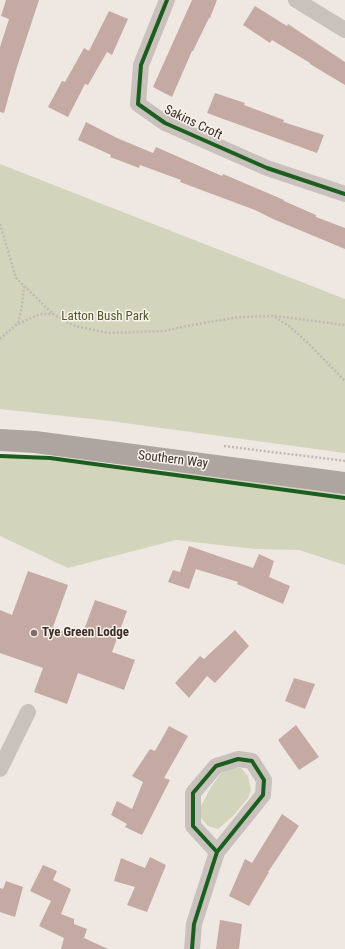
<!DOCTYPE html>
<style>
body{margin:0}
canvas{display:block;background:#efe8e2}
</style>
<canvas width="345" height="949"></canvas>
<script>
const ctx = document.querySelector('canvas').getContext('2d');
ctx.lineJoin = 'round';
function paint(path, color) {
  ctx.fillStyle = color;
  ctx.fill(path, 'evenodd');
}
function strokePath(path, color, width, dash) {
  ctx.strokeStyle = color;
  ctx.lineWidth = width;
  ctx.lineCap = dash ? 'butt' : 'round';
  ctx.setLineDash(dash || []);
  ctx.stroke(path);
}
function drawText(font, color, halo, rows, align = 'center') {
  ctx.font = font + ' "Roboto Condensed",sans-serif';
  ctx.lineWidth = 3;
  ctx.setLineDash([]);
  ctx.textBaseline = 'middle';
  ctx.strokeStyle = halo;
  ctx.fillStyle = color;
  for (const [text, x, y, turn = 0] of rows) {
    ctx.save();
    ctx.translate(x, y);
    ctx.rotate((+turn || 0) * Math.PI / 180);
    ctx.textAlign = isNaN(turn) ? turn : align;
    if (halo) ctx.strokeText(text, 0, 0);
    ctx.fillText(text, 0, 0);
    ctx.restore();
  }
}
paint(new Path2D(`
 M0 164 345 299V453L110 421 0 409Z
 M0 454H9L345 491V565L299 550 255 549 176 540 68 568 0 536Z
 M232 767 241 768 248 776 251 790 248 798 233 816 218 829 208 826 200 817V808L211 787 221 773Z`), '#d2d5bc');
paint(new Path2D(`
 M6 0H39L16 70 4 113 0 112V47L9 19 1 16Z
 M192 0H217L210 18H209L193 51H192L172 97 153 87Z
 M255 6 287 26 288 24 345 62V85L310 64V63L272 40 270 43 243 25Z
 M109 11 128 19 112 55 107 52 88 85 85 84 68 117 48 107 62 81 65 82 84 48 89 51Z
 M215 93 245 103 244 105 284 120 283 122 324 135 317 153 207 113Z
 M86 122 117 138 153 153 156 147 222 176 223 174 284 200V201L316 215V217L345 228V249L273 219 255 210 180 182 181 180 140 165 139 168 110 157 111 155 78 140Z
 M189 546 253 568 259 554 274 561 269 577 290 586 283 604 237 584 238 582 196 569 189 589 168 582 173 570 180 572Z
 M28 571 68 585 53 627 81 638 95 600 127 611 112 652 135 660 124 690 78 673 67 704 34 692 43 668 0 653V610L12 615Z
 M235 630 249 646 215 683 207 676 189 698 175 683 200 656 204 659Z
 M294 678 315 684 305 709 285 701Z
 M296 725 319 757 299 770 278 740Z
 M169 726 188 736 164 778 170 780 142 835 125 827 127 824 111 815 117 801 132 809 143 782 132 776 150 749 155 751Z
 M282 814 299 826 268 872H269L249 906 229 896 245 859 252 863Z
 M150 857 166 865 147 912 127 905 135 887 114 881 121 858 145 868Z
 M43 865 57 871 53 880 71 889 61 914 74 919V924L87 929 84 938 108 949H61L64 938 39 926 51 901 30 891Z
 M6 881 23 887 15 917 0 912V888L3 889Z
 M220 920 242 924 239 949H216Z`), '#c4aaa3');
strokePath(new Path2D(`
 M0 224 16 278 53 314
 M275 316 345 325
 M18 323 22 306 24 286
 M0 339 16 325 40 314H53L75 326 108 333 164 331 187 326 239 317 273 316 289 326 308 343 345 381
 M224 446 345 461`), '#c1b9b4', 2.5, [2, 2]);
strokePath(new Path2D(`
 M167 0 141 65 138 104 165 123 267 168 345 194
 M296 0 345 30
 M0 769 28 712
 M192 949 194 924 217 852 263 795 264 780 252 761 238 759 216 766 193 793V826L217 852`), '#c9c1bb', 16);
strokePath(new Path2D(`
 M0 440 35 442 345 483`), '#aea5a0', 22);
strokePath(new Path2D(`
 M167 0 141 65 138 104 165 123 267 168 345 194
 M0 456 50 458 345 498
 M192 949 194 924 217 852 263 795 264 780 252 761 238 759 216 766 193 793V826L217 852`), '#1b5e20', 4);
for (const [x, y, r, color] of [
 [34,633,4,"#796e6a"]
]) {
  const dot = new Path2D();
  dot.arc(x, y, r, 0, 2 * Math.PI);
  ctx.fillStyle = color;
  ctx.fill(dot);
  strokePath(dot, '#fbf2ea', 1.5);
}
drawText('13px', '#3a2d29', '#fbf2ea', [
 ["Sakins Croft",193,123,26],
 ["Southern Way",173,460,7]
]);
drawText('13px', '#4c5a2b', '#fbf2ea', [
 ["Latton Bush Park",105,317]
]);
drawText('bold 13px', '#3a2d29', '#fbf2ea', [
 ["Tye Green Lodge",42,633]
], 'left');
</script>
